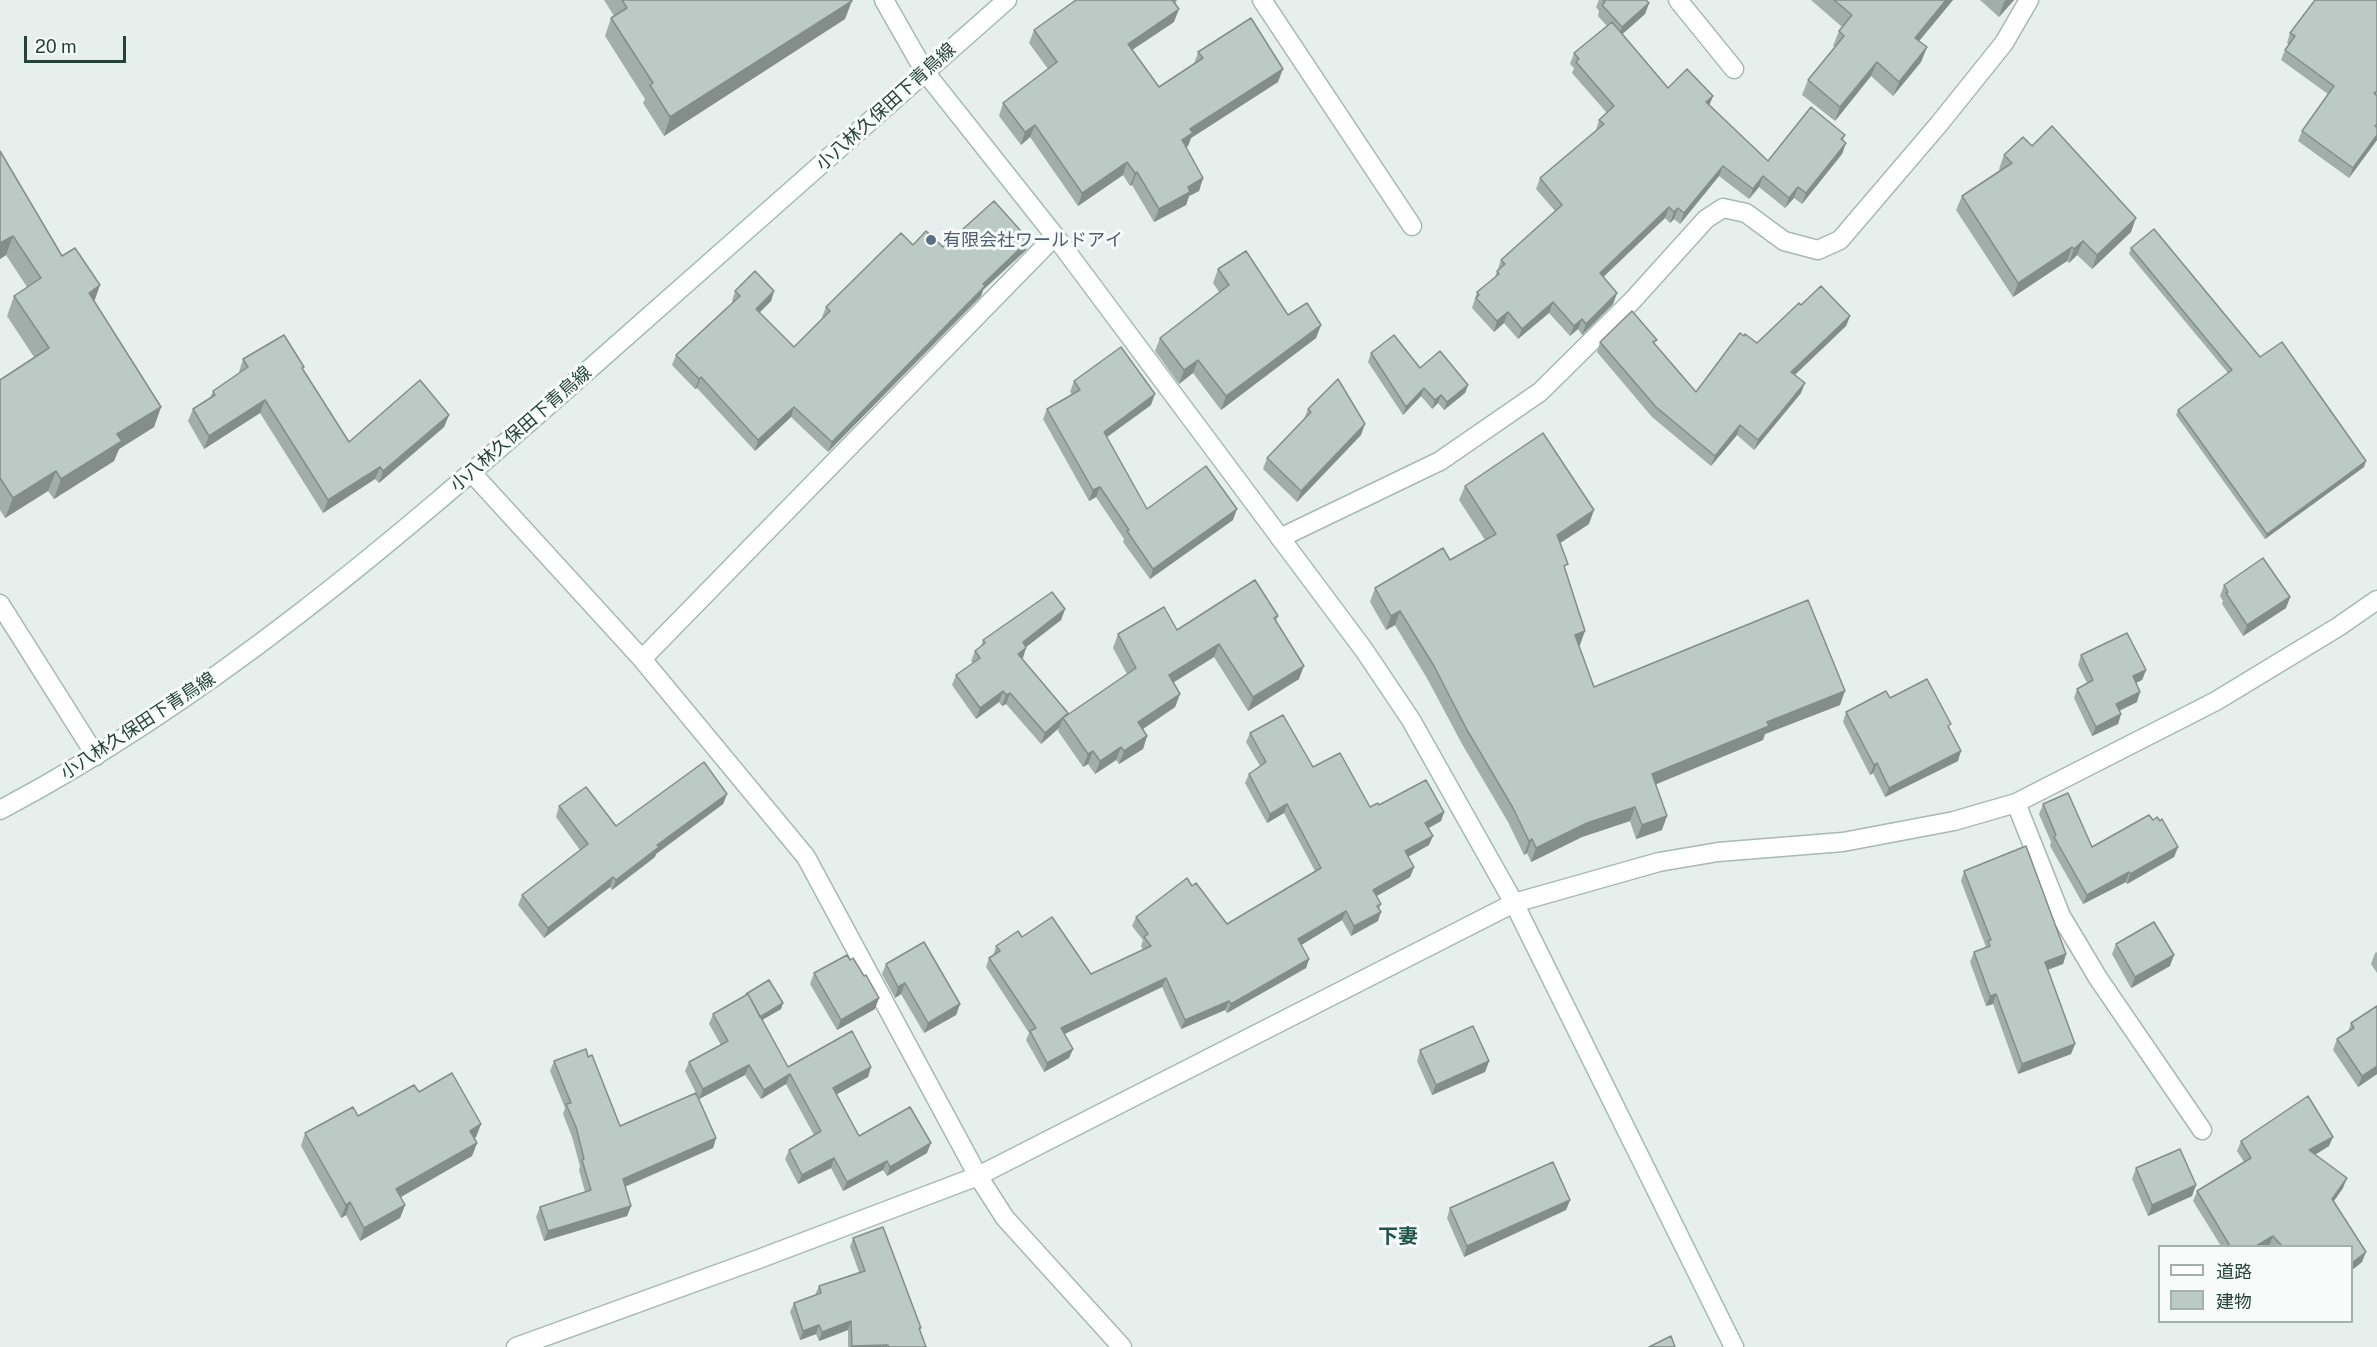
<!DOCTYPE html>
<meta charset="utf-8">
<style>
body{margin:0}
#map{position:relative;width:2377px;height:1347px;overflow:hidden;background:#e6efeb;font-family:"Public Sans","Noto Sans JP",sans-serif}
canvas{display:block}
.legend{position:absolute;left:2158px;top:1245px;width:195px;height:78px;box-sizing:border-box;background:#f7fbf9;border:2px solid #a3b1ad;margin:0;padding:8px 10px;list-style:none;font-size:18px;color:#24423a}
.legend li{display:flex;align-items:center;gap:12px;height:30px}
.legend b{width:30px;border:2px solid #a3b1ad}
.scale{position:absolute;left:24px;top:36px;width:102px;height:27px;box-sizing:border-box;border:3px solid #24423a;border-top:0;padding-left:8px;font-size:18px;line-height:21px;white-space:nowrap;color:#24423a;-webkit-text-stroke:4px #f7fbf9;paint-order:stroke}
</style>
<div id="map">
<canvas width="2377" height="1347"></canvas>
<ul class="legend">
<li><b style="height:8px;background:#fff"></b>道路</li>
<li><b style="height:16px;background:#bbcac4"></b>建物</li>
</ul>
<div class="scale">20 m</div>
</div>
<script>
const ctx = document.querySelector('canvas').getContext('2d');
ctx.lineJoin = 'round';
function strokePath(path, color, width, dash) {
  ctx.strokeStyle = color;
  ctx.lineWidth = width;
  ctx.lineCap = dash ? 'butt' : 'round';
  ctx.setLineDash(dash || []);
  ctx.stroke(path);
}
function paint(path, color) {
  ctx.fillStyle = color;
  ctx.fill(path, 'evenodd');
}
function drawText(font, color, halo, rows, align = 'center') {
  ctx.font = font + ' "Public Sans","Noto Sans JP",sans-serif';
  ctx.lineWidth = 6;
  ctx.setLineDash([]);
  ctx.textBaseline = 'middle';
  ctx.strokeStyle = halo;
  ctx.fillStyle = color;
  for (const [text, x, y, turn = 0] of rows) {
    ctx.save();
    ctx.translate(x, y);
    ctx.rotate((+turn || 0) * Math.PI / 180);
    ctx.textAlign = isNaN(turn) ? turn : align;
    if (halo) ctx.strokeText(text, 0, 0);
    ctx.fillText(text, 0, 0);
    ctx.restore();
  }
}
const lane = new Path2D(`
 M1262 0 1412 226
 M1678 0 1734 69
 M0 604 96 756
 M642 659 1055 236`);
const street = new Path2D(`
 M472 473 642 659 806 857 978 1176 1005 1218 1122 1347
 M1280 538 1440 461 1540 392 1632 301 1706 219 1723 208 1746 213 1784 241 1818 250 1840 240 1939 124 2004 43 2029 0
 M2016 803 2061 916 2098 978 2202 1130
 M516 1347 756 1260 978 1176 1514 903 1659 862 1718 852 1843 842 1954 821 2016 803 2216 701 2338 627 2377 600`);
const secondary = new Path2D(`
 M884 0 925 72 1055 236 1364 650 1411 720 1514 903 1734 1347
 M0 810C210 699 391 544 568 388 715 259 860 129 1007 0`);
strokePath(lane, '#a8b8b2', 21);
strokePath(street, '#a8b8b2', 21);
strokePath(secondary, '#a4bbb3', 21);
strokePath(lane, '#fff', 18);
strokePath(street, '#fff', 18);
strokePath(secondary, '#fff', 18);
paint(new Path2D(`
 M604 0H851L845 19 664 136 643 103 645 99 605 36 611 18 614 16Z
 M1076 0H1177L1175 4 1174 22 1132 50 1159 87 1194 64 1198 52 1278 82 1191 138 1188 146 1186 147 1203 178 1199 191 1189 196 1186 205 1154 222 1132 185 1130 186 1123 175 1078 206 1030 137 1021 145 999 116 1003 103 1048 69 1029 43 1034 30Z
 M1599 0H1646L1649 3 1645 14 1622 34 1668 88 1713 96 1709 105 1768 161 1845 135 1843 141 1846 143 1842 154 1802 204 1794 198 1785 208 1759 187 1749 199 1719 176 1680 224 1674 219 1670 223 1665 218 1603 277 1617 293 1613 304 1582 335 1578 329 1570 336 1549 313 1518 339 1504 323 1494 332 1472 308 1477 292 1495 277 1501 260 1555 211 1536 189 1540 178 1596 130 1599 120 1607 113 1572 73 1574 68 1570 64 1574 53 1607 26 1598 16 1599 11 1596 7Z
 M1811 0H1953L1919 41 1927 47 1921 62 1893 96 1871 76 1835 121 1802 95 1808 80 1835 47 1833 46 1839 31 1842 27Z
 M1980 0H2014L1999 17Z
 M2377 0V140L2349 178 2298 141 2302 131 2328 94 2281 60 2285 50 2289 45 2287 43 2290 33Z
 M2032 146 2131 232 2092 269 2077 255 2069 263 2067 261 2013 297 1956 210 1962 196 2000 170 1999 169 2004 155Z
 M0 151 62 256 100 285 94 301 161 407 154 427 119 449 114 461 54 499 48 491 5 518 0 510V380L34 357 7 316 14 296 27 287 6 255 0 259Z
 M913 245 943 247 1026 250 983 290 981 296 828 452 791 417 755 451 697 388 695 389 672 365 676 355 733 302 732 301 735 291H774L771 301 759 313 794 347 823 318 822 317 826 307Z
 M2131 248 2260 357 2364 467 2265 539 2176 415 2178 410 2228 373 2129 254Z
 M1218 269 1288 315 1321 325 1316 338 1221 410 1193 373 1179 384 1155 351 1160 338 1219 292 1213 283Z
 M1801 305 1850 316 1846 326 1795 375 1801 393 1754 450 1737 435 1711 466 1652 417 1597 352 1600 342 1655 344 1696 392 1744 336 1757 343Z
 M1371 353 1420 368 1468 385 1465 393 1444 410 1438 403 1432 409 1421 396 1403 415 1368 362Z
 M243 359 303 370 349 442 449 415 444 427 379 483 375 479 323 513 260 413 204 449 188 421 193 409 210 398 213 391 239 373V372Z
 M1074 381 1151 405 1107 437 1147 509 1233 520 1150 579 1123 542 1124 539 1096 497 1089 501 1043 419 1047 409 1072 394 1070 392Z
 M1308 409 1361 435 1297 502 1263 469 1267 458 1304 419Z
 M1465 486 1589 524 1560 543 1580 645H1579L1594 687 1840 705 1765 734 1763 740 1656 784 1662 830 1636 839 1630 821 1582 837 1531 862 1527 853 1524 855 1508 822 1462 744 1428 680 1395 625 1386 630 1370 602 1375 588 1450 560 1485 540 1459 500Z
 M2224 585 2290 597 2286 608 2243 636 2222 604 2223 601 2220 596Z
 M1065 609 1061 620 1026 647 1022 659 1068 715 1127 674 1113 648 1118 634 1177 630 1278 616 1276 621 1299 679 1248 711 1214 657 1173 683 1180 694 1175 707 1143 729 1147 736 1143 749 1119 764 1116 760 1095 774 1088 764 1083 767 1058 731 1059 728 1041 744 1006 704 1002 706 999 702 976 719 952 685 956 675 973 663 971 661 975 651 981 647 983 640Z
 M2081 655 2146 670 2142 680 2136 683 2137 702 2119 710 2121 714 2118 724 2092 736 2074 698 2077 689 2087 683 2078 665Z
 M1890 698 1950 730 1958 761 1885 797 1873 773 1870 775 1843 722 1846 712Z
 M1250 733 1313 767 1370 807 1379 805 1444 812 1441 821 1428 828 1429 845 1408 857 1414 867 1410 877 1376 896 1381 904 1379 909 1378 921 1351 936 1342 920 1301 945 1309 959 1306 968 1227 1013 1225 1010 1181 1029 1162 987 1065 1034 1073 1049 1069 1058 1044 1072 1026 1040 1029 1033 986 967 989 958 993 956 996 946 1022 937 1091 974 1143 950 1141 946 1143 940 1132 926 1136 917 1192 886 1227 924 1315 871 1284 813 1267 823 1245 783 1249 774 1260 766 1246 742Z
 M727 794 723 804 656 854 655 857 612 890 610 887 544 938 518 905 522 895 580 850 556 817 559 806 616 826Z
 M2043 804 2092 847 2153 820 2178 847 2174 857 2127 884 2126 882 2083 904 2050 846 2051 842 2039 814Z
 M1964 871 2066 954 2063 964 2048 970 2075 1044 2071 1054 2018 1074 1993 1004 1986 1006 1970 962 1974 952 1986 947 1961 881Z
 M2116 944 2170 966 2131 988 2112 954Z
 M2377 952V973L2371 964 2375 953Z
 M850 960 875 1009 837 1030 810 984 814 973Z
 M886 964 960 1004 956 1015 924 1033 901 994 895 998 882 974Z
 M783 1003 781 1009 762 1020 788 1067H871L868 1077 837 1094 859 1136 927 1153 887 1176 883 1170 843 1191 831 1168 798 1184 785 1159 789 1150 814 1135 786 1084 761 1099 745 1075 699 1099 716 1138 713 1148 625 1187 631 1206 627 1216 544 1241 536 1217 540 1207 585 1192 579 1170 580 1166 572 1137 563 1114 565 1108 550 1071 554 1061 588 1057 620 1126 696 1093 685 1071 689 1062 721 1045 709 1024 713 1014Z
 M2377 1006V1074L2358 1087 2333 1050 2337 1039 2348 1032 2351 1023Z
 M1420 1050 1489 1061 1485 1072 1432 1095 1417 1061Z
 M419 1092 481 1124 476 1137 474 1138 477 1143 472 1156 401 1197 405 1205 400 1218 360 1241 346 1215 341 1218 301 1146 305 1133 358 1116Z
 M2241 1141 2329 1146 2315 1155 2343 1188 2334 1201 2362 1262 2352 1270V1246H2221L2193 1201 2197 1191 2244 1162 2237 1151Z
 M2136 1168 2196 1185 2192 1196 2148 1216 2132 1179Z
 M1570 1200 1566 1210 1464 1257 1447 1218 1450 1208Z
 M853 1238 920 1330 926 1347H848V1330L819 1341 816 1334 800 1340 790 1312 794 1303 815 1295 819 1286 859 1272 850 1247Z`), '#a1aea9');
paint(new Path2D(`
 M1946 0H1953L1910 52 1915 38Z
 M2006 0H2014L1999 17 2004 2Z
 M852 1 845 19 664 136 670 117Z
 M1649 3 1645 14 1618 38 1622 27Z
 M1179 9 1174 22 1123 56 1128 44Z
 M1927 47 1921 62 1893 96 1899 82Z
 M1877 62 1871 76 1835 121 1840 107Z
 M1283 69 1278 82 1191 138 1188 146 1177 153 1182 140 1190 129Z
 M1713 96 1709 106 1706 102Z
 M1035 125 1030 137 1021 145 1025 132Z
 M2377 135V140L2349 178 2353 168Z
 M1846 143 1842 154 1802 204 1806 193Z
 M1127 162 1123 175 1078 206 1082 193Z
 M1723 166 1719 176 1680 224 1684 213Z
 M1137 172 1132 185 1130 186 1135 173Z
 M1763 176 1759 187 1749 199 1753 189Z
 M1203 178 1199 191 1189 196 1186 205 1154 222 1159 209 1188 187Z
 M1798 187 1794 198 1785 208 1789 198Z
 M1669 207 1665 218 1596 284 1600 273Z
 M1678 208 1674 219 1670 223 1674 212Z
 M2136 218 2131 232 2092 269 2097 255Z
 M13 236 6 255 0 259V243Z
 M1029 240 1026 250 983 290 981 296 828 452 832 442 983 284Z
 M2083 241 2077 255 2069 263 2074 249Z
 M2072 247 2067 261 2013 297 2018 283Z
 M100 285 93 305 89 293Z
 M774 291 771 301 752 320 756 309Z
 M1617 293 1613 304 1582 335 1586 324Z
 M1553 302 1549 313 1518 339 1522 329Z
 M1508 312 1504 323 1494 332 1497 321Z
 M1850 316 1846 326 1787 382 1791 372Z
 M1582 319 1578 329 1570 336 1574 326Z
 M1321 325 1316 338 1221 410 1226 396Z
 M1198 360 1193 373 1179 384 1184 370Z
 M701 377 697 388 695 389 699 379Z
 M1805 383 1801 393 1754 450 1758 440Z
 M1468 385 1465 393 1444 410 1447 402Z
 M1424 388 1421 396 1403 415 1406 407Z
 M1155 394 1151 405 1100 442 1104 432Z
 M1441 395 1438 403 1432 409 1435 400Z
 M265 400 260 413 204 449 209 436Z
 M161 407 154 427 119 449 114 461 54 499 61 479 117 434Z
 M794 407 791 417 755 451 758 440Z
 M449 415 444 427 379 483 383 471Z
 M1365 424 1361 435 1297 502 1301 491Z
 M1740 425 1737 435 1711 466 1715 456Z
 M2366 461 2364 467 2265 539 2267 534Z
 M380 467 375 479 323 513 328 500Z
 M56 471 48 491 5 518 13 498Z
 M1100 487 1096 497 1089 501 1093 490Z
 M1237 509 1233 520 1150 579 1153 569Z
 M1594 510 1589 524 1551 549 1557 535Z
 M2290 597 2286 608 2243 636 2247 625Z
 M1065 609 1061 620 1021 651 1026 648 1023 658 1014 665 1023 642Z
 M1400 611 1395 625 1386 630 1391 616Z
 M1585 631 1580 645 1570 649 1575 635Z
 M1219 644 1214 657 1164 688 1169 675Z
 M1304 666 1299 679 1248 711 1253 697Z
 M2146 670 2142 680 2129 686 2133 676Z
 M1003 691 999 702 976 719 980 708Z
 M1845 691 1840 705 1765 734 1763 740 1647 788 1652 774 1767 722Z
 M2140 692 2137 702 2113 714 2116 704Z
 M1010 693 1006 704 1002 706 1006 695Z
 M1180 694 1175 707 1134 735 1138 722Z
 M1068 713 1065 722 1063 718 1059 728 1041 744 1045 733Z
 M2121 714 2118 724 2092 736 2096 727Z
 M1147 736 1143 749 1119 764 1124 751Z
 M1121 747 1116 760 1095 774 1100 761Z
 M1093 751 1088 764 1083 767 1088 754Z
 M1961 751 1958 761 1885 797 1889 788Z
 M1877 763 1873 773 1870 775 1874 765Z
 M727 794 723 804 656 854 655 857 612 890 616 880 657 845Z
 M1287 804 1284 813 1267 823 1270 814Z
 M1635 807 1630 821 1582 837 1531 862 1536 848 1587 823Z
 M1444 812 1441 821 1422 832 1425 823Z
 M1667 816 1662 830 1636 839 1642 825Z
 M1433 836 1429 845 1402 860 1405 851Z
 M1532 839 1527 853 1524 855 1529 841Z
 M2178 847 2174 857 2127 884 2130 874Z
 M1414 867 1410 877 1370 900 1373 890Z
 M2129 872 2126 882 2083 904 2087 895Z
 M613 877 610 887 544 938 548 928Z
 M1346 911 1342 920 1295 949 1298 939Z
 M1381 912 1378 921 1351 936 1354 926Z
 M2066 954 2063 964 2041 972 2045 962Z
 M2174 955 2170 966 2131 988 2135 977Z
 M1309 959 1306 968 1227 1013 1231 1004Z
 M1166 978 1162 987 1058 1037 1061 1028Z
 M905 983 901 994 895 998 898 987Z
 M1996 994 1993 1004 1986 1006 1990 996Z
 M879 998 875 1009 837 1030 841 1020Z
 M1229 1001 1225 1010 1181 1029 1185 1020Z
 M783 1003 781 1009 757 1023 759 1018Z
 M960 1004 956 1015 924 1033 928 1023Z
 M2075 1044 2071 1054 2018 1074 2022 1064Z
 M1073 1049 1069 1058 1044 1072 1047 1063Z
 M1489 1061 1485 1072 1432 1095 1436 1085Z
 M749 1065 745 1075 699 1099 703 1089Z
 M2377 1066V1074L2358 1087 2362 1076Z
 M871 1067 868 1077 830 1098 833 1088Z
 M790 1074 786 1084 761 1099 764 1090Z
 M481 1124 476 1137 465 1144 470 1131Z
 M2333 1137 2329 1146 2306 1160 2309 1150Z
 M716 1138 713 1148 619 1189 623 1179Z
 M477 1143 472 1156 392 1202 396 1189Z
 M931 1143 927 1153 887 1176 890 1167Z
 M834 1158 831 1168 798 1184 802 1175Z
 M887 1161 883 1170 843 1191 847 1182Z
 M2347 1178 2343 1188 2328 1209 2332 1199Z
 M2196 1185 2192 1196 2148 1216 2152 1205Z
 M1570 1200 1566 1210 1464 1257 1467 1246Z
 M350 1202 346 1215 341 1218 346 1205Z
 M405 1205 400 1218 360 1241 364 1228Z
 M631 1206 627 1216 544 1241 548 1231Z
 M2273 1236 2269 1246H2256Z
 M2366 1252 2362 1262 2352 1270V1263Z
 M851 1321 848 1330 819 1341 822 1332Z
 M819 1325 816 1334 800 1340 803 1331Z
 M888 1345 887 1347H851L852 1346Z`), '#838d89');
const building = new Path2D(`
 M622 0H851L852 1 670 117 650 85 653 83 611 18 627 8Z
 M1076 0H1175L1173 1 1179 9 1128 44 1159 87 1203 58 1198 52 1251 18 1283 69 1190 129 1193 133 1182 140 1203 178 1188 187 1190 192 1159 209 1137 172 1135 173 1127 162 1082 193 1035 125 1025 132 1003 103 1057 62 1034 30Z
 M1603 0H1646L1649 3 1622 27 1602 5 1605 2Z
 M1834 0H1946L1915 38 1927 47 1899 82 1877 62 1840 107 1808 80 1844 36 1839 31 1852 15Z
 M2315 0H2377V91L2374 93 2377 96V124L2375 126 2377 127V135L2353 168 2302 131 2334 86 2285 50 2295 36 2290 33Z
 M1612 22 1668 88 1687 69 1713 96 1706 102 1768 161 1811 107 1845 135 1841 139 1846 143 1806 193 1798 187 1789 198 1763 176 1753 189 1723 166 1684 213 1678 208 1674 212 1669 207 1600 273 1617 293 1586 324 1582 319 1574 326 1553 302 1522 329 1508 312 1497 321 1476 298 1479 295 1477 292 1499 274 1497 271 1505 264 1501 260 1562 205 1540 178 1604 124 1599 120 1614 106 1576 62 1579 59 1574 53Z
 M2052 126 2136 218 2097 255 2083 241 2074 249 2072 247 2018 283 1962 196 2012 163 2004 155 2023 137 2032 146Z
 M0 151 62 256 75 248 100 285 89 293 161 407 117 434 122 441 61 479 56 471 13 498 0 478V380L49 348 14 296 41 278 13 236 0 243Z
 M994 201 1029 240 983 284 985 286 832 442 794 407 758 440 701 377 699 379 676 355 740 296 735 291 755 271 774 291 756 309 794 347 830 311 826 307 901 233 913 245 926 231 943 247Z
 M2154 229 2260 357 2282 342 2366 461 2267 534 2178 410 2232 370 2131 248Z
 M1246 251 1288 315 1307 303 1321 325 1226 396 1198 360 1184 370 1160 338 1229 285 1218 269Z
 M1821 286 1850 316 1791 372 1805 383 1758 440 1740 425 1715 456 1656 407 1600 342 1632 311 1657 340 1653 342 1696 392 1740 333 1744 336 1745 334 1757 343 1799 303 1801 305Z
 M284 335 304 367 302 368 349 442 420 380 449 415 383 471 380 467 328 500 265 400 209 436 193 409 215 395 213 391 248 367 243 359Z
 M1394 335 1420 368 1440 351 1468 385 1447 402 1441 395 1435 400 1424 388 1406 407 1371 353Z
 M1121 347 1155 394 1104 432 1147 509 1206 466 1237 509 1153 569 1127 531 1129 530 1100 487 1093 490 1047 409 1080 390 1074 381Z
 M1338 379 1365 424 1301 491 1267 458 1311 412 1308 409Z
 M1543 433 1594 510 1557 535 1568 564 1564 566 1585 631 1575 635 1594 687 1808 600 1845 691 1767 722 1769 726 1652 774 1667 816 1642 825 1635 807 1587 823 1536 848 1532 839 1529 841 1513 808 1467 730 1434 666 1400 611 1391 616 1375 588 1443 548 1450 560 1496 534 1465 486Z
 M2263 558 2290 597 2247 625 2226 593 2228 592 2224 585Z
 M1255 580 1278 616 1274 618 1304 666 1253 697 1219 644 1169 675 1180 694 1138 722 1147 736 1124 751 1121 747 1100 761 1093 751 1088 754 1063 718 1136 668 1118 634 1164 607 1177 630Z
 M1052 592 1065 609 1023 642 1026 648 1018 654 1068 713 1045 733 1010 693 1006 695 1003 691 980 708 956 675 980 658 975 651 985 643 983 640Z
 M2127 633 2146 670 2133 676 2140 692 2116 704 2121 714 2096 727 2077 689 2093 680 2081 655Z
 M1927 679 1951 724 1948 726 1961 751 1889 788 1877 763 1874 765 1846 712 1886 691 1890 698Z
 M1283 715 1313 767 1340 753 1370 807 1378 803 1379 805 1426 780 1444 812 1425 823 1433 836 1405 851 1414 867 1373 890 1381 904 1377 906 1381 912 1354 926 1346 911 1298 939 1309 959 1231 1004 1229 1001 1185 1020 1166 978 1061 1028 1073 1049 1047 1063 1030 1031 1036 1028 989 958 1000 951 996 946 1018 931 1022 937 1052 917 1091 974 1151 946 1144 937 1148 934 1136 917 1187 878 1192 886 1196 883 1227 924 1321 868 1287 804 1270 814 1249 774 1266 762 1250 733Z
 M704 762 727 794 657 845 659 847 616 880 613 877 548 928 522 895 588 844 559 806 586 787 616 826Z
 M2068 793 2092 847 2149 815 2153 820 2157 817 2160 821 2162 819 2178 847 2130 874 2129 872 2087 895 2054 837 2056 835 2043 804Z
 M2026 846 2066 954 2045 962 2075 1044 2022 1064 1996 994 1990 996 1974 952 1990 946 1988 941 1991 940 1964 871Z
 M2154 922 2174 955 2135 977 2116 944Z
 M924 942 960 1004 928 1023 905 983 898 987 886 964Z
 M847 955 850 960 853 958 864 976 866 975 879 998 841 1020 814 973Z
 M769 980 783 1003 760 1017 748 994H746Z
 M748 994 788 1067 852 1031 871 1067 833 1088 859 1136 910 1107 931 1143 890 1167 887 1161 847 1182 834 1158 802 1175 789 1150 821 1131 790 1074 764 1090 749 1065 703 1089 689 1062 728 1041 713 1014Z
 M2377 1006V1066L2362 1076 2337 1039 2354 1028 2351 1023Z
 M1473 1026 1489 1061 1436 1085 1420 1050Z
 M586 1049 588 1057 592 1055 620 1126 696 1093 716 1138 623 1179 631 1206 548 1231 540 1207 591 1190 582 1160 584 1159 576 1127 566 1104 571 1103 554 1061Z
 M452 1073 481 1124 470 1131 477 1143 396 1189 405 1205 364 1228 350 1202 346 1205 305 1133 353 1107 358 1116 414 1085 419 1092Z
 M2308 1096 2333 1137 2309 1150 2347 1178 2332 1199 2366 1252 2352 1263V1246H2282L2273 1236 2256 1246H2230L2197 1191 2251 1158 2241 1141Z
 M2180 1149 2196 1185 2152 1205 2136 1168Z
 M1553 1162 1570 1200 1467 1246 1450 1208Z
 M883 1227 921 1328H919L926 1347H889L888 1345 852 1346 851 1321 822 1332 819 1325 803 1331 794 1303 821 1293 819 1286 865 1271 853 1238Z
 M1671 1336 1675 1347H1649Z`);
paint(building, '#bbcac4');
strokePath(building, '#838d89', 1.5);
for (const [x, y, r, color] of [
 [931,240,6,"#5c6f8a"]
]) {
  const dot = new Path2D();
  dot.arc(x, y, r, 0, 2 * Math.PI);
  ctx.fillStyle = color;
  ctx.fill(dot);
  strokePath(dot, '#f7fbf9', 2);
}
drawText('18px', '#24423a', '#f7fbf9', [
 ["小八林久保田下青鳥線",886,107,-42],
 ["小八林久保田下青鳥線",521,429,-41],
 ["小八林久保田下青鳥線",138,726,-33]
]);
drawText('18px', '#4e5e75', '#f7fbf9', [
 ["有限会社ワールドアイ",943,240]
], 'left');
drawText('bold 20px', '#1f5548', '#f7fbf9', [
 ["下妻",1398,1237]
]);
</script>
